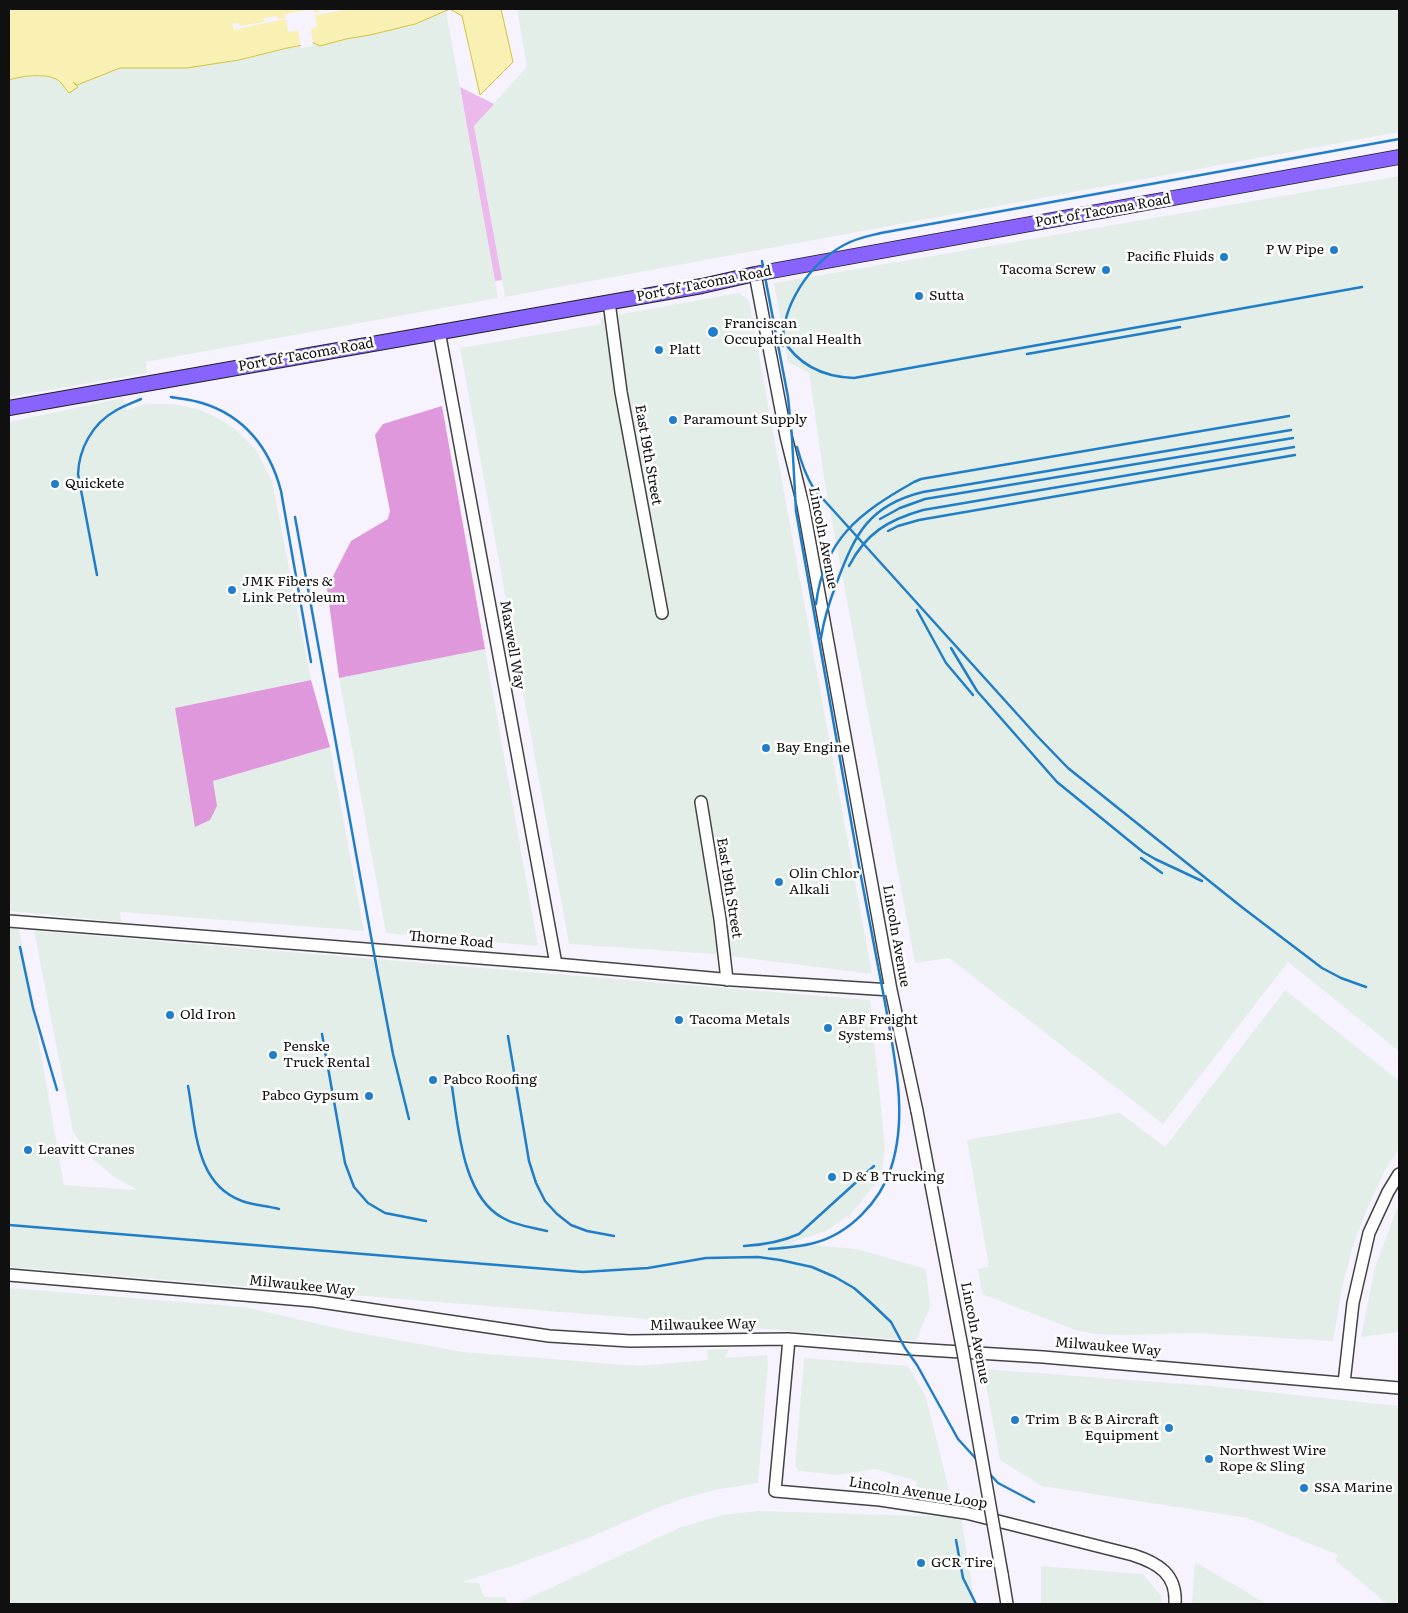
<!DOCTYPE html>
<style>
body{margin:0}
#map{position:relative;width:1408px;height:1613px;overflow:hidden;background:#f6f3ff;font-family:Literata,serif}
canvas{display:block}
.frame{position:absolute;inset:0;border:10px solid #101010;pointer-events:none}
</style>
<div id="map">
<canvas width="1408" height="1613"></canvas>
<div class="frame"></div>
</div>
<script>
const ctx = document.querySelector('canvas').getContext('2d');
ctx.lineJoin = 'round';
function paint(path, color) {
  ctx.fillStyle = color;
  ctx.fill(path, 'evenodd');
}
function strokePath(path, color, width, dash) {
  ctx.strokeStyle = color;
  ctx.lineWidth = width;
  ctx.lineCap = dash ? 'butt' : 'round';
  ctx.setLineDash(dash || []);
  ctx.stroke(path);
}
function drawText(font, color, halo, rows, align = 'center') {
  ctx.font = font + ' Literata,serif';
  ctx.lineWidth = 5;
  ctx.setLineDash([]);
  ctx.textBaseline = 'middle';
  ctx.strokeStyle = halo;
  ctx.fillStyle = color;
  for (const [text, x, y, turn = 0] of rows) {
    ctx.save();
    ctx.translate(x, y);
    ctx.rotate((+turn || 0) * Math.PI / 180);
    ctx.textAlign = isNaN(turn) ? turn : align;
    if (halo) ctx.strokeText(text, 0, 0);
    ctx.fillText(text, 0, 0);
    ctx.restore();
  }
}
paint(new Path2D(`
 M517 9H1399V132L505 297 474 125 527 67Z
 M446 11 498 298 146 362 147 373 9 397V80L18 77 38 76 51 77 63 81 99 77 120 68H187L239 60 287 48 314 43 320 46 346 39 370 35 415 24Z
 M1399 176V1051L1288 962 1163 1124 949 958 915 963 825 484 809 373 788 362 774 283Z
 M739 293 749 300 872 974 714 954 569 944 460 348 601 324 600 318Z
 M123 398 127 410 145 404H174L201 410 220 419 235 429 257 451 272 481 311 680 175 708 189 788 330 747 364 931 120 912 122 922 9 911V422Z
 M485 649 538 946 386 933 339 678Z
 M9 928 19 929 64 1185 137 1190 114 1177 87 1154 73 1131 34 931 870 1000 885 1147 881 1177 851 1214 826 1231 791 1243 856 1249 926 1269 930 1307 916 1341 9 1267Z
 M1285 990 1399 1081V1149L1385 1170 1364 1216 1352 1249 1342 1288 1333 1341 1193 1333 1125 1335 1094 1334 1075 1330 982 1294 978 1269 989 1267 967 1140 1120 1113 1165 1147Z
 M1399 1203V1332L1361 1337 1375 1267Z
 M9 1288 245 1307 349 1331 463 1352 640 1366 708 1360 707 1350 729 1349 725 1358 767 1355 768 1365 758 1483 714 1490 685 1498 660 1507 586 1539 509 1567 462 1582 479 1583 484 1597H505L508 1604H9Z
 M804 1358 908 1366 926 1397 949 1490 917 1489 916 1481 875 1469 838 1475 799 1471 795 1466Z
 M983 1369 1211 1386 1399 1406V1597L1394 1604H1387L1335 1560 1338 1555 1247 1518 1042 1486 1000 1460Z
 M759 1511 961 1517 975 1604H516L679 1528 722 1515Z
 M1195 1562 1267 1604H1192Z
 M1041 1566 1143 1574 1162 1597 1161 1604H1041Z`), '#e4eee8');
paint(new Path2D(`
 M460 87 494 104 474 126 502 280 495 281Z`), '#ebb9ec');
paint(new Path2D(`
 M442 406 485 649 339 678 327 588 351 541 388 519 390 511 375 435 383 424Z
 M311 680 330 747 213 781 217 806 210 820 195 827 175 708Z`), '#de98db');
const water = new Path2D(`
 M9 9H501L513 62 480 95 462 16 450 9 415 24 370 35 346 39 320 46 314 43 287 48 239 60 187 68H120L77 85 73 82 78 87 69 93C65 89 61 81 56 79 45 73 20 76 9 80Z`);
paint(water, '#f9f0b4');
strokePath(water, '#d4c238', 1);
paint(new Path2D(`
 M313 9 314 13 319 12 320 9H326L327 11 332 9H351L315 15 317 27 311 29 313 46 301 48 298 30 288 32 286 19 241 28V29L234 30 232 24 239 23 240 26 264 22V18L277 16 278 19 286 18 285 14Z`), '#f6f3ff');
const minor = new Path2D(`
 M755 274 786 436 803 505 891 990 917 1111
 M609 302 621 392 662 613
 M439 331 556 964
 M701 802 720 919 727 980
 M9 921 556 964 733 980 891 990
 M9 1275 314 1301 549 1336 630 1341 789 1339 912 1349 1043 1357 1399 1388
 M789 1339 775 1491 880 1500 966 1513 1133 1555C1158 1563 1177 1574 1175 1604
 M1344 1383 1353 1303 1369 1233 1388 1192 1399 1174
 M1002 1574 1007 1604`);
const major = new Path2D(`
 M9 408 702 286 755 274 1399 157`);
strokePath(minor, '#434343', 14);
strokePath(major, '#212121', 16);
strokePath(minor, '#fff', 11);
strokePath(major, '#8963fe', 14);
strokePath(new Path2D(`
 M762 261 788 397 792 438 796 511C817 630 838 748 859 866 868 913 877 961 886 1008 895 1061 908 1116 891 1168 880 1202 849 1234 814 1243 799 1247 784 1248 769 1249
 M782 338C798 365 824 377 854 378L1362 287
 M783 346C781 306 809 264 844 245 856 238 869 236 881 233L1399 139
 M1027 354 1180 327
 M171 397C181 399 192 400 202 403 245 416 270 449 281 491L311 662
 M797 447C801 462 806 476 814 489L1037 736 1068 768 1243 908 1322 968 1341 978 1366 987
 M295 517 378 975 393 1054 409 1119
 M880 519 900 508 925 499 1293 438
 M888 531 898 526 919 520 1295 455
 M849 566C866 533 888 520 923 510L1294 447
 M97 575 78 474C79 449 92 424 115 411 123 406 132 403 141 399
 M816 604C824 539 859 513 914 482L921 479 1289 416
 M917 610 946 663 973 695
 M821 638C824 618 830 600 837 582 855 534 869 505 923 492L1291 430
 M951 648 977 691 1057 782 1143 852 1155 859 1202 881
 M1141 858 1162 873
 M20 947 33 1008 57 1090
 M322 1034 345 1163 354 1187 368 1203 385 1213 426 1221
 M508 1036 529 1161 536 1183 545 1201 557 1214 571 1225 587 1231 614 1236
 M451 1080C458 1122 461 1196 503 1218 516 1226 532 1227 547 1231
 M188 1086C196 1128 195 1184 242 1201 253 1205 267 1206 279 1209
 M9 1225 583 1272 648 1268 706 1258 758 1257 780 1260 812 1267 835 1277 854 1288 870 1302 891 1322 905 1348 917 1365 958 1439 998 1483 1034 1502
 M744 1246C763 1245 781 1242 799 1234L874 1166
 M956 1540 963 1578 976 1604`), '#207ec8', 2.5);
const minorBridge = new Path2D(`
 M917 1111 963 1352 1002 1574`);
strokePath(minorBridge, '#434343', 14, []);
strokePath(minorBridge, '#fff', 11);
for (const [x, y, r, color] of [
 [1334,250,5,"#207ec8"],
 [1224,257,5,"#207ec8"],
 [1106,270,5,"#207ec8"],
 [919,296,5,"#207ec8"],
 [713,332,6,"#207ec8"],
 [659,350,5,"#207ec8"],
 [673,420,5,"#207ec8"],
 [55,484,5,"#207ec8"],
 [232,590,5,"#207ec8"],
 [766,748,5,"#207ec8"],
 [779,882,5,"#207ec8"],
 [170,1015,5,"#207ec8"],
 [679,1020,5,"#207ec8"],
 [828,1028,5,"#207ec8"],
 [273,1055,5,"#207ec8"],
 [433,1080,5,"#207ec8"],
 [369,1096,5,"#207ec8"],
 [28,1150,5,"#207ec8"],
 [832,1177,5,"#207ec8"],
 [1015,1420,5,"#207ec8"],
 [1169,1428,5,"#207ec8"],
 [1209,1459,5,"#207ec8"],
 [1304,1488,5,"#207ec8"],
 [921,1563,5,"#207ec8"]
]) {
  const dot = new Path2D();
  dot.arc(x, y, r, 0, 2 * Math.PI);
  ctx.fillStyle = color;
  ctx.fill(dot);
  strokePath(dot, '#fff', 2);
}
drawText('14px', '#101010', '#fff', [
 ["Port of Tacoma Road",1103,211,-10],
 ["Port of Tacoma Road",704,284,-11],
 ["Port of Tacoma Road",306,355,-10],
 ["East 19th Street",648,455,80],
 ["Lincoln Avenue",823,538,79],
 ["Maxwell Way",512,645,80],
 ["East 19th Street",729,888,81],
 ["Lincoln Avenue",896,936,80],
 ["Thorne Road",451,940,5],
 ["Milwaukee Way",302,1286,6],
 ["Milwaukee Way",703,1325,-1],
 ["Lincoln Avenue",975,1333,79],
 ["Milwaukee Way",1108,1347,5],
 ["Lincoln Avenue Loop",918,1493,9]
]);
drawText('14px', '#101010', '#fff', [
 ["P W Pipe",1324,250,"right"],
 ["Pacific Fluids",1214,257,"right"],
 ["Tacoma Screw",1096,270,"right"],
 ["Sutta",929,296],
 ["Franciscan",724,324],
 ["Occupational Health",724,340],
 ["Platt",669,350],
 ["Paramount Supply",683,420],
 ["Quickete",65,484],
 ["JMK Fibers &",242,582],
 ["Link Petroleum",242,598],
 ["Bay Engine",776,748],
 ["Olin Chlor",789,874],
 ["Alkali",789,890],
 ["Old Iron",180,1015],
 ["Tacoma Metals",689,1020],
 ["ABF Freight",838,1020],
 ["Systems",838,1036],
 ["Penske",283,1047],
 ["Truck Rental",283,1063],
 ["Pabco Roofing",443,1080],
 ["Pabco Gypsum",359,1096,"right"],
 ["Leavitt Cranes",38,1150],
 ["D & B Trucking",842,1177],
 ["Trim",1025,1420],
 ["B & B Aircraft",1159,1420,"right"],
 ["Equipment",1159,1436,"right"],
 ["Northwest Wire",1219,1451],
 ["Rope & Sling",1219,1467],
 ["SSA Marine",1314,1488],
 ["GCR Tire",931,1563]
], 'left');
</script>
